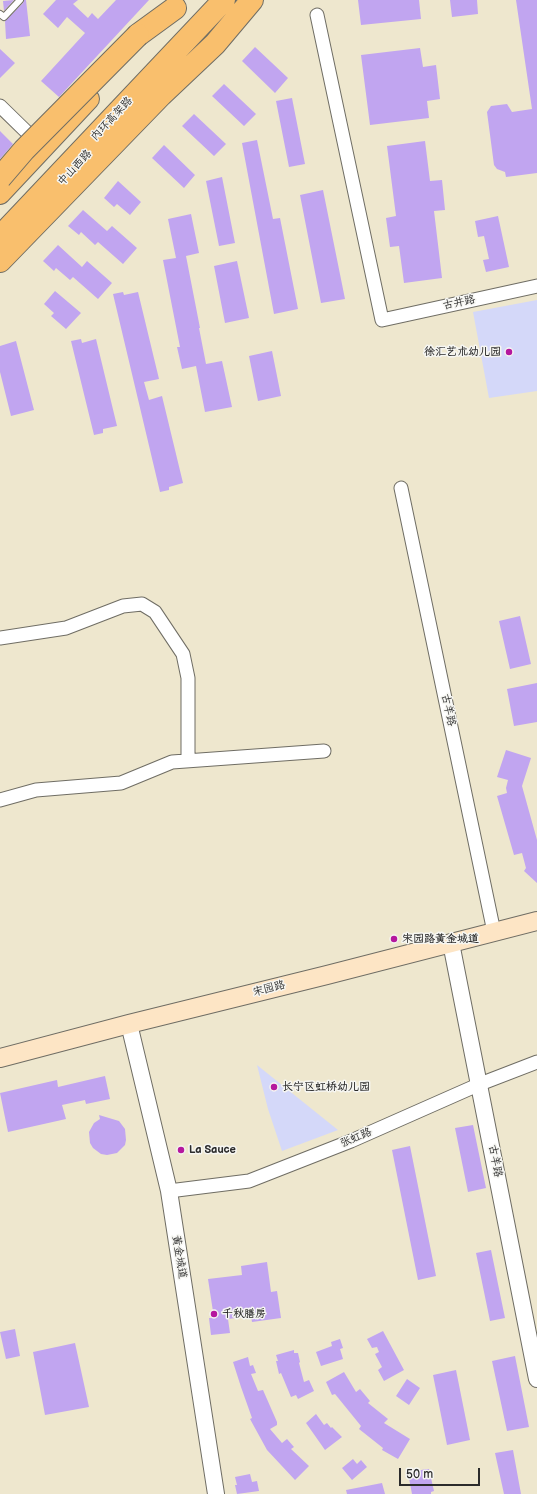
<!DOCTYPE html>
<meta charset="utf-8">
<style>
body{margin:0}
#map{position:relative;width:537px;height:1494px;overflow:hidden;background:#eee7ce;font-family:"Balsamiq Sans",sans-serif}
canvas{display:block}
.scale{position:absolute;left:399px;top:1468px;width:81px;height:18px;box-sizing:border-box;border:2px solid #2b2b2b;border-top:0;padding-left:5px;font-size:12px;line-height:14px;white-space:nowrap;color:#2b2b2b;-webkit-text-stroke:3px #f6f6f2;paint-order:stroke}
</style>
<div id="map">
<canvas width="537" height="1494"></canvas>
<div class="scale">50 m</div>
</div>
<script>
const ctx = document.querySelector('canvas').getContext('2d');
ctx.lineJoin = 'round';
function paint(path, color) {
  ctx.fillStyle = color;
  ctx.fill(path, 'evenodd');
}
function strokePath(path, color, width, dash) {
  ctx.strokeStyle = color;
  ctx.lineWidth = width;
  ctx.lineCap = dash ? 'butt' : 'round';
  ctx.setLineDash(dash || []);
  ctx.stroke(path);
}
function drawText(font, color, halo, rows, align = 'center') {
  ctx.font = font + ' "Balsamiq Sans","LXGW WenKai TC",sans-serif';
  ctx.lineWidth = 3;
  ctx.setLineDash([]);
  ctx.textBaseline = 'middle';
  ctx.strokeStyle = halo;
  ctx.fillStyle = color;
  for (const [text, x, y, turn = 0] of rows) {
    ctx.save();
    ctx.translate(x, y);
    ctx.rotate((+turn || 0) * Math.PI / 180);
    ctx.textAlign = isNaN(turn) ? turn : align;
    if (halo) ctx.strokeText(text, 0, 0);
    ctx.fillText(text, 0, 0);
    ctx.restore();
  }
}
paint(new Path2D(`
 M537 300V391L489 398 473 312Z
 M257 1065 338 1130 282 1151 268 1109Z`), '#d4d8f9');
paint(new Path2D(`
 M14 0 4 11 3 1Z
 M24 0H26L30 36 6 39 5 21 23 3Z
 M56 0H78L73 4 88 18 92 13 98 19 116 0H149L59 97 41 81 85 33 67 17 58 28 43 14Z
 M358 0H419L421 19 361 25Z
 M450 0H477L478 14 452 17Z
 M516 0H537V173L506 177 505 172 497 169 494 165 487 112 491 106 507 104 512 112 532 109Z
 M255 47 288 78 275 93 242 61Z
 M420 48 423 67 436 65 440 99 427 101 429 118 370 125 361 55Z
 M0 49 15 63 0 78Z
 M224 84 256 114 244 126 212 96Z
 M292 98 305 164 289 167 276 101Z
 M194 114 226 144 214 156 182 126Z
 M0 131 13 144 0 159Z
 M257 140 273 219 280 218 298 309 274 314 242 143Z
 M425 141 430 181 442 180 445 210 434 211 442 278 404 283 399 246 390 247 386 218 396 216 387 146Z
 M164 145 195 175 184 188 152 158Z
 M222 177 235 243 219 246 206 181Z
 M118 181 141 202 130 215 117 204 114 207 104 198Z
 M323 190 345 299 321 303 300 195Z
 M83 210 107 231 112 226 137 248 123 264 98 242 95 245 81 232 79 235 68 226Z
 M191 214 199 253 186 256 200 328H199L206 364 222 361 232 407 205 412 196 366 182 369 177 347H180L163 260 176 258 168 219Z
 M498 216 509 267 486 272 483 260 489 259 484 236 478 237 475 221Z
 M58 245 82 267 87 261 112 283 98 299 73 277 70 280 56 268 54 271 43 261Z
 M237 261 249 318 225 323 214 266Z
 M55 291 81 313 66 329 51 316 54 313 44 304Z
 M123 292 124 295 138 292 159 379 144 382 149 400 162 396 183 483 169 487V490L160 492 113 294Z
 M81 339 82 343 96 339 117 426 103 429V433L94 435 71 341Z
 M16 341 34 410 11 416 0 372V346Z
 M272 351 281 396 258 401 249 356Z
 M520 616 531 664 510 669 499 621Z
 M537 683V722L514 726 507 689Z
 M506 750 531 758 522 786 537 840V883L524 871 526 868 522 853 514 855 497 796 507 793 506 788 508 780 497 777Z
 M105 1076 110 1099 86 1104 85 1100 62 1105 66 1119 8 1132 0 1093 57 1080 58 1087Z
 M99 1115 119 1121 125 1129 126 1140 125 1145 117 1153 107 1155 101 1154 93 1148 90 1143 89 1132 94 1123 100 1119Z
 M473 1125 486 1188 468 1192 455 1128Z
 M410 1146 436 1276 418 1280 392 1150Z
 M491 1250 505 1318 490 1321 476 1253Z
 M267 1262 271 1292 277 1291 281 1318 252 1322 251 1316 228 1319 230 1333 211 1335 209 1318H214L208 1279 242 1275 241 1266Z
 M15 1329 20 1356 6 1359 0 1332Z
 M383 1331 404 1370 384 1381 378 1370 382 1367 375 1354 379 1352 377 1347 372 1348 367 1339Z
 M340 1339 343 1348 340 1349 343 1359 321 1366 316 1352 332 1346 331 1342Z
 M75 1343 89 1407 45 1415 33 1352Z
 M294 1350V1353H298L300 1362 299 1363 304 1382 309 1380 314 1391 298 1399 296 1395 291 1397 281 1373 279 1374 276 1361H278L276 1355Z
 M515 1356 529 1427 507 1431 492 1361Z
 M248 1357 250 1366 253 1365 256 1373 251 1374 258 1391 263 1390 277 1422V1425L270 1429 282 1443 287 1439 294 1447 291 1449 309 1466 295 1480 267 1450 250 1419 252 1418 241 1387 233 1362Z
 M456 1370 470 1440 447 1445 433 1375Z
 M344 1372 356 1392 360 1389 370 1401 368 1403 388 1419 384 1423 410 1439 398 1459 382 1450 383 1448 359 1429 361 1426 335 1394 332 1395 326 1382Z
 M407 1379 420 1388 409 1405 396 1396Z
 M316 1414 324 1425 327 1423 331 1428 332 1427 342 1437 325 1450 306 1423Z
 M513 1450 521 1494H504L495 1453Z
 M353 1459 357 1464 361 1460 367 1467 352 1480 342 1468Z
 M426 1469H429L434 1491 431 1492V1494H412L408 1473Z
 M250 1474 252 1482 257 1481 259 1491 237 1494 235 1485H237L235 1477Z
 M382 1483 385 1494H347L346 1490Z`), '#c1a5f0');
const service = new Path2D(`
 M0 14 4 17 20 0`);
const minor = new Path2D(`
 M317 15 382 320 537 286
 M0 106 39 144
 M401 488 494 932
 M0 638 66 628 123 606 142 604 155 612 183 654 188 678V761
 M0 800 36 790 121 783 172 762 324 751
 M169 1191 249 1181 351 1141 480 1084 537 1062`);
const tertiary = new Path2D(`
 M451 943 537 1379
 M129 1024 169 1191 216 1494`);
const secondary = new Path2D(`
 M0 1058 129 1024 327 975 537 921`);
const primary = new Path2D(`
 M0 194 89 99`);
const trunk = new Path2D(`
 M138 35 175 8
 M0 237 224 0
 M0 261 161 95 215 44 252 0`);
strokePath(service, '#6f6d64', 8);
strokePath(minor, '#6f6d64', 15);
strokePath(tertiary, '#6f6d64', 18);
strokePath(secondary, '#6f6d64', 20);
strokePath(primary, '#6f6d64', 22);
strokePath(trunk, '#6f6d64', 24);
strokePath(service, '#fff', 6);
strokePath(minor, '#fff', 13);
strokePath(tertiary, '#fff', 16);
strokePath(secondary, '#fde5c5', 18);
strokePath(primary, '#f9bf6d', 20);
strokePath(trunk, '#f9bf6d', 22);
const trunkBridge = new Path2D(`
 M0 178 24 150 138 35`);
strokePath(trunkBridge, '#6f6d64', 24, []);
strokePath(trunkBridge, '#f9bf6d', 22);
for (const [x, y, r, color] of [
 [509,352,4,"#b5179e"],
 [394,939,4,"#b5179e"],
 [274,1087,4,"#b5179e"],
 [181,1150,4,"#b5179e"],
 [214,1314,4,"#b5179e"]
]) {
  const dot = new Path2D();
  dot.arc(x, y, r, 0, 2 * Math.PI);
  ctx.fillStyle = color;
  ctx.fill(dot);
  strokePath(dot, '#f6f6f2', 1.5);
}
drawText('11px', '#2b2b2b', '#f6f6f2', [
 ["内环高架路",112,119,-47],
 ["中山西路",75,168,-47],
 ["古井路",459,303,-12],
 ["古羊路",448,710,78],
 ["宋园路",269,989,-14],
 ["张虹路",356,1138,-23],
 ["古羊路",495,1161,79],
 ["黄金城道",179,1257,81]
]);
drawText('bold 11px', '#2b2b2b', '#f6f6f2', [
 ["徐汇艺术幼儿园",501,352,"right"],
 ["宋园路黄金城道",402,939],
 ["长宁区虹桥幼儿园",282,1087],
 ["La Sauce",189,1150],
 ["千秋膳房",222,1314]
], 'left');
</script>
